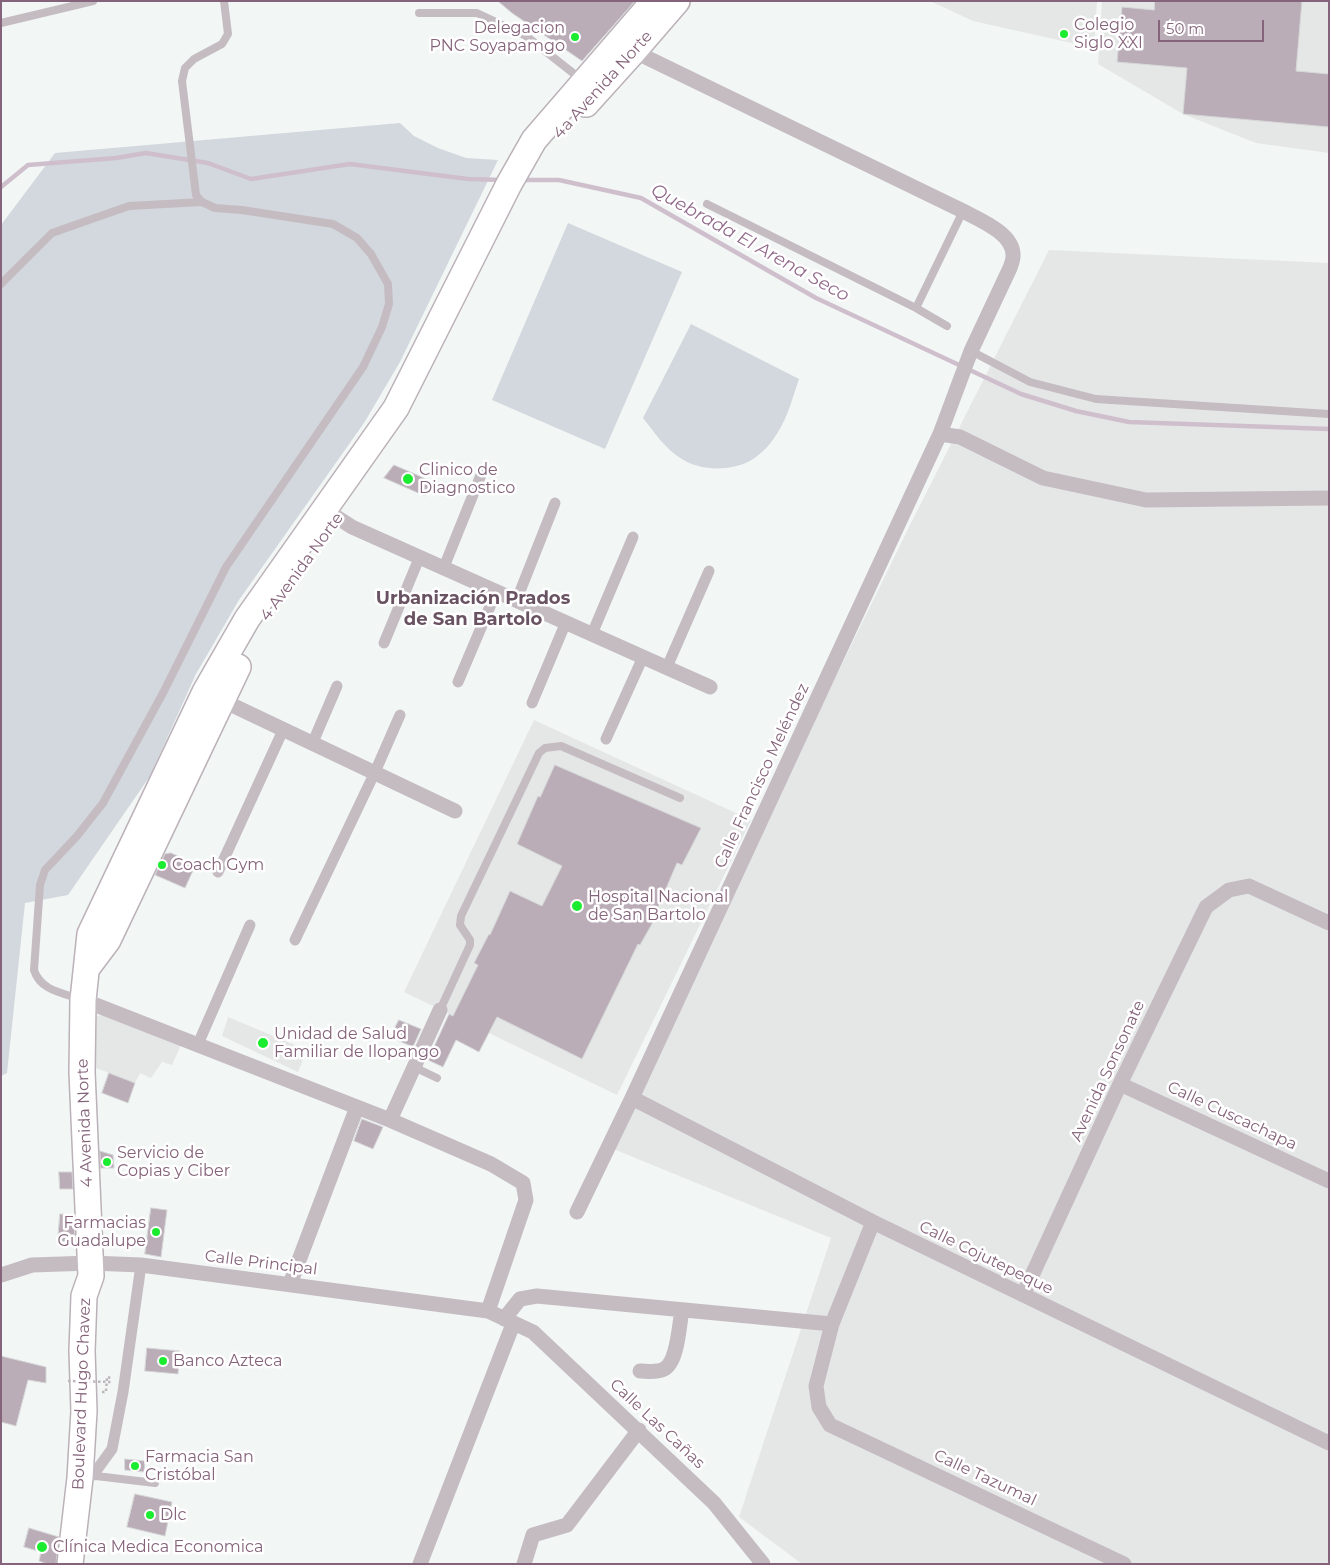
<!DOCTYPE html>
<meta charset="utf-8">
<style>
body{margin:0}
#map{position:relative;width:1330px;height:1565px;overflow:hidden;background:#f2f6f5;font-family:Montserrat,sans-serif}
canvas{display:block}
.frame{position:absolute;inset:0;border:2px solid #85637a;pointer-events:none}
.scale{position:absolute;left:1158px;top:20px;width:106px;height:22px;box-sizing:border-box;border:2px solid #85637a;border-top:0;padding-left:6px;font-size:15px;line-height:18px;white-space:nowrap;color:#85637a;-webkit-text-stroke:4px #fff;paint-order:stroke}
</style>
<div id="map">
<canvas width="1330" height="1565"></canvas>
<div class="frame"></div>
<div class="scale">50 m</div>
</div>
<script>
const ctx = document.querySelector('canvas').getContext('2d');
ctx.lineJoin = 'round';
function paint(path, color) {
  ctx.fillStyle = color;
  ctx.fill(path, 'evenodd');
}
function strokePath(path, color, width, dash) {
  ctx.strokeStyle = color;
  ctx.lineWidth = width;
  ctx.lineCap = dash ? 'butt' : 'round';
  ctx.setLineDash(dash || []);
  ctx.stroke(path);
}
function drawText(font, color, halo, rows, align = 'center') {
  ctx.font = font + ' Montserrat,sans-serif';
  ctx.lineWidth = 5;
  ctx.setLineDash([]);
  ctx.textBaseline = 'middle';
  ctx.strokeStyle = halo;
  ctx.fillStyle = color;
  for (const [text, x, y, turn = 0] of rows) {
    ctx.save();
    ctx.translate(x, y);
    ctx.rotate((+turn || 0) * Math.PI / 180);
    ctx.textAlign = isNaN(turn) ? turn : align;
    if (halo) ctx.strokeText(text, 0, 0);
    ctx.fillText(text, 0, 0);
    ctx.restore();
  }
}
paint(new Path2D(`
 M930 1H1097L1094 48 973 21Z
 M1102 1H1329V153L1256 143 1183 114 1098 64Z
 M1049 250 1329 263V1564H802L739 1517 831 1238 606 1146 910 525Z
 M534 720 751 820 617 1095 404 992Z
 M106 1014 182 1043 172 1065 162 1062 151 1078 140 1073 135 1083 91 1066 93 1017Z
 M228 1017 307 1050 298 1072 222 1036Z`), '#e5e7e7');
paint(new Path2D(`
 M400 123 414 136 438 148 466 158 498 160 400 362 364 423 239 600 196 674 150 776 68 895 25 903 7 1073 1 1076V225L55 153Z
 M568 223 682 272 605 449 492 400Z
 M691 324 799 379C793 396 788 417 778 432 771 444 761 455 748 462 729 471 700 471 682 459 665 449 655 433 643 418Z`), '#d3d8de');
strokePath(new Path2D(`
 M521 180H559L641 198 816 298 1021 394 1076 411 1129 422 1329 429
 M1 187 28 165 116 158 146 153 208 163 251 179 350 164 468 179 503 180`), '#cfbfcd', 4.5);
const building = new Path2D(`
 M498 1H635L582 61 512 13Z
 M1155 1H1302L1296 71 1329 74V127L1183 114 1187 68 1117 62 1122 7 1154 10Z
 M394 465 431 481 425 496 384 478Z
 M555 765 701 828 682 865 677 863 655 914 657 915 640 945 638 944 582 1059 497 1017 479 1052 456 1040 443 1067 428 1060 449 1014 453 1016 478 965 474 963 489 934 490 935 510 891 542 906 562 866 517 844 538 796 540 797Z
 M171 853 196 864 185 888 155 875 165 854Z
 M399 1020 421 1029 413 1047 390 1037Z
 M109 1073 135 1083 128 1103 102 1093Z
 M362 1119 383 1127 373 1149 354 1141Z
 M100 1151 113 1155 114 1168H101Z
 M59 1172H72L73 1189H60Z
 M151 1208 167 1210 161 1257 145 1254Z
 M60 1214 74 1215 75 1242 58 1241Z
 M147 1348 180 1351 178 1374 145 1371Z
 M1 1356 46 1367V1383L28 1380 16 1426 1 1422Z
 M125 1459 145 1461 144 1472 125 1470Z
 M135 1494 172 1502 165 1536 127 1527Z
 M29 1528 59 1537 56 1564H47L39 1561 41 1552 24 1547Z`);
paint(building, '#bbadb7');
strokePath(building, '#d5d7d7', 1);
const primary = new Path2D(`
 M586 104 633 52 677 1
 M87 968 108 940 238 667
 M70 1564 80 1478 84 1411 82 1351 84 1296 91 1276 82 1072 83 1000 90 934 205 692 247 619 396 408 509 184 534 140 654 1`);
strokePath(primary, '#bbb1b8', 28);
strokePath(new Path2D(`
 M102 1392H106L107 1377 111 1378`), '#bdb6bb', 2.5, [2.5, 2.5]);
strokePath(new Path2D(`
 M419 13H477L526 36 582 80
 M1 23 93 1
 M202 202 196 195 182 81 185 68 194 59 222 44 228 34 224 1
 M707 204 916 308 947 326
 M1 284 52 233 129 206 202 202 215 208 242 210 333 224 357 238 371 254 388 284 389 304 382 327 363 367 226 567 163 693 103 803 77 836 45 870 40 885 34 970C40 990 62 993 80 999
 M916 308 963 211
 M971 351 1030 382 1096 399 1329 414
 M440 1010 470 945V940L460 925 461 916 539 753 545 748 561 746 680 798
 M414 1067 437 1078
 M85 1477 96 1476 155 1483`), '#c5bcc2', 8);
strokePath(new Path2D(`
 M444 567 483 470
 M517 599 555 503
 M592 634 633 537
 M384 643 420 556
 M667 667 709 571
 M458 682 497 590
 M532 703 566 622
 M606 739 643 657
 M313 742 337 686
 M218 872 284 728
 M295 940 375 772 400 715
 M198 1044 250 925
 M96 1471 112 1449 123 1392 141 1265`), '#c5bcc2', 11);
strokePath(new Path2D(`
 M940 434 960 437 1043 478 1146 500 1329 498
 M324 509 352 527 710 687
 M215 697 455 811
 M83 1000 390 1120 491 1164 523 1183 526 1200 488 1311
 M1120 1084 1329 1181
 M632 1098 873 1222 1329 1443
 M390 1120 440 1010
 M577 1212 632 1098 940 434 971 351 1010 268C1011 265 1013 260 1013 257 1015 234 980 220 963 211L627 48
 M873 1222 832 1324 816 1386 819 1407 830 1425 1124 1564
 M1 1275 32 1265 91 1263 141 1265 488 1311 533 1332 714 1503 763 1564
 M290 1284 357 1107
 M1023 1295 1120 1084 1206 907 1229 890 1249 886 1329 923
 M504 1319 520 1299 537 1296 832 1324
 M640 1371C647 1371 657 1373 664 1369 678 1362 679 1325 682 1310
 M420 1564 513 1324
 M524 1564 533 1535 567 1525 639 1430`), '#c5bcc2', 15);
strokePath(primary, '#fff', 25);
strokePath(new Path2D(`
 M68 1381 111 1382`), '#bdb6bb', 2.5, [2.5, 2.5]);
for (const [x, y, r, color] of [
 [1064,34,5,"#1cec30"],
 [575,37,5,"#1cec30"],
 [408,479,6,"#1cec30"],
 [162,865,5,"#1cec30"],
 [577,906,6,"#1cec30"],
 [263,1043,6,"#1cec30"],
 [107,1162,5,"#1cec30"],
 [156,1232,5,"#1cec30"],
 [163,1361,5,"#1cec30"],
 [135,1466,5,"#1cec30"],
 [150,1515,5,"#1cec30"],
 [42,1547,6,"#1cec30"]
]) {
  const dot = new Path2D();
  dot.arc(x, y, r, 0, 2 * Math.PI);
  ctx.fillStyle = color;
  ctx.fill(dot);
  strokePath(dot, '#fff', 2);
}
drawText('16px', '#85637a', '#fff', [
 ["Colegio",1074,25],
 ["Siglo XXI",1074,43],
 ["Delegacion",565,28,"right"],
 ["PNC Soyapamgo",565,46,"right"],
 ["Clinico de",419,470],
 ["Diagnostico",419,488],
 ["Coach Gym",172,865],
 ["Hospital Nacional",588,897],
 ["de San Bartolo",588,915],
 ["Unidad de Salud",274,1034],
 ["Familiar de Ilopango",274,1052],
 ["Servicio de",117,1153],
 ["Copias y Ciber",117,1171],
 ["Farmacias",146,1223,"right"],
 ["Guadalupe",146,1241,"right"],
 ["Banco Azteca",173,1361],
 ["Farmacia San",145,1457],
 ["Cristóbal",145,1475],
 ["Dlc",160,1515],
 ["Clínica Medica Economica",53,1547]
], 'left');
drawText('16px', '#85637a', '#fff', [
 ["4a Avenida Norte",603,85,-48],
 ["4 Avenida Norte",302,567,-54],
 ["Calle Francisco Meléndez",762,776,-65],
 ["Avenida Sonsonate",1108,1071,-65],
 ["Calle Cuscachapa",1232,1116,25],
 ["4 Avenida Norte",85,1123,-92],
 ["Calle Cojutepeque",986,1258,26],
 ["Calle Principal",261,1263,7],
 ["Boulevard Hugo Chavez",82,1394,-88],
 ["Calle Las Cañas",657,1424,43],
 ["Calle Tazumal",985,1478,25]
]);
drawText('italic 18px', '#90688a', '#fff', [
 ["Quebrada El Arena Seco",750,243,29]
]);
drawText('bold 18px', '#695262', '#fff', [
 ["Urbanización Prados",473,599],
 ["de San Bartolo",473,620]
]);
</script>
